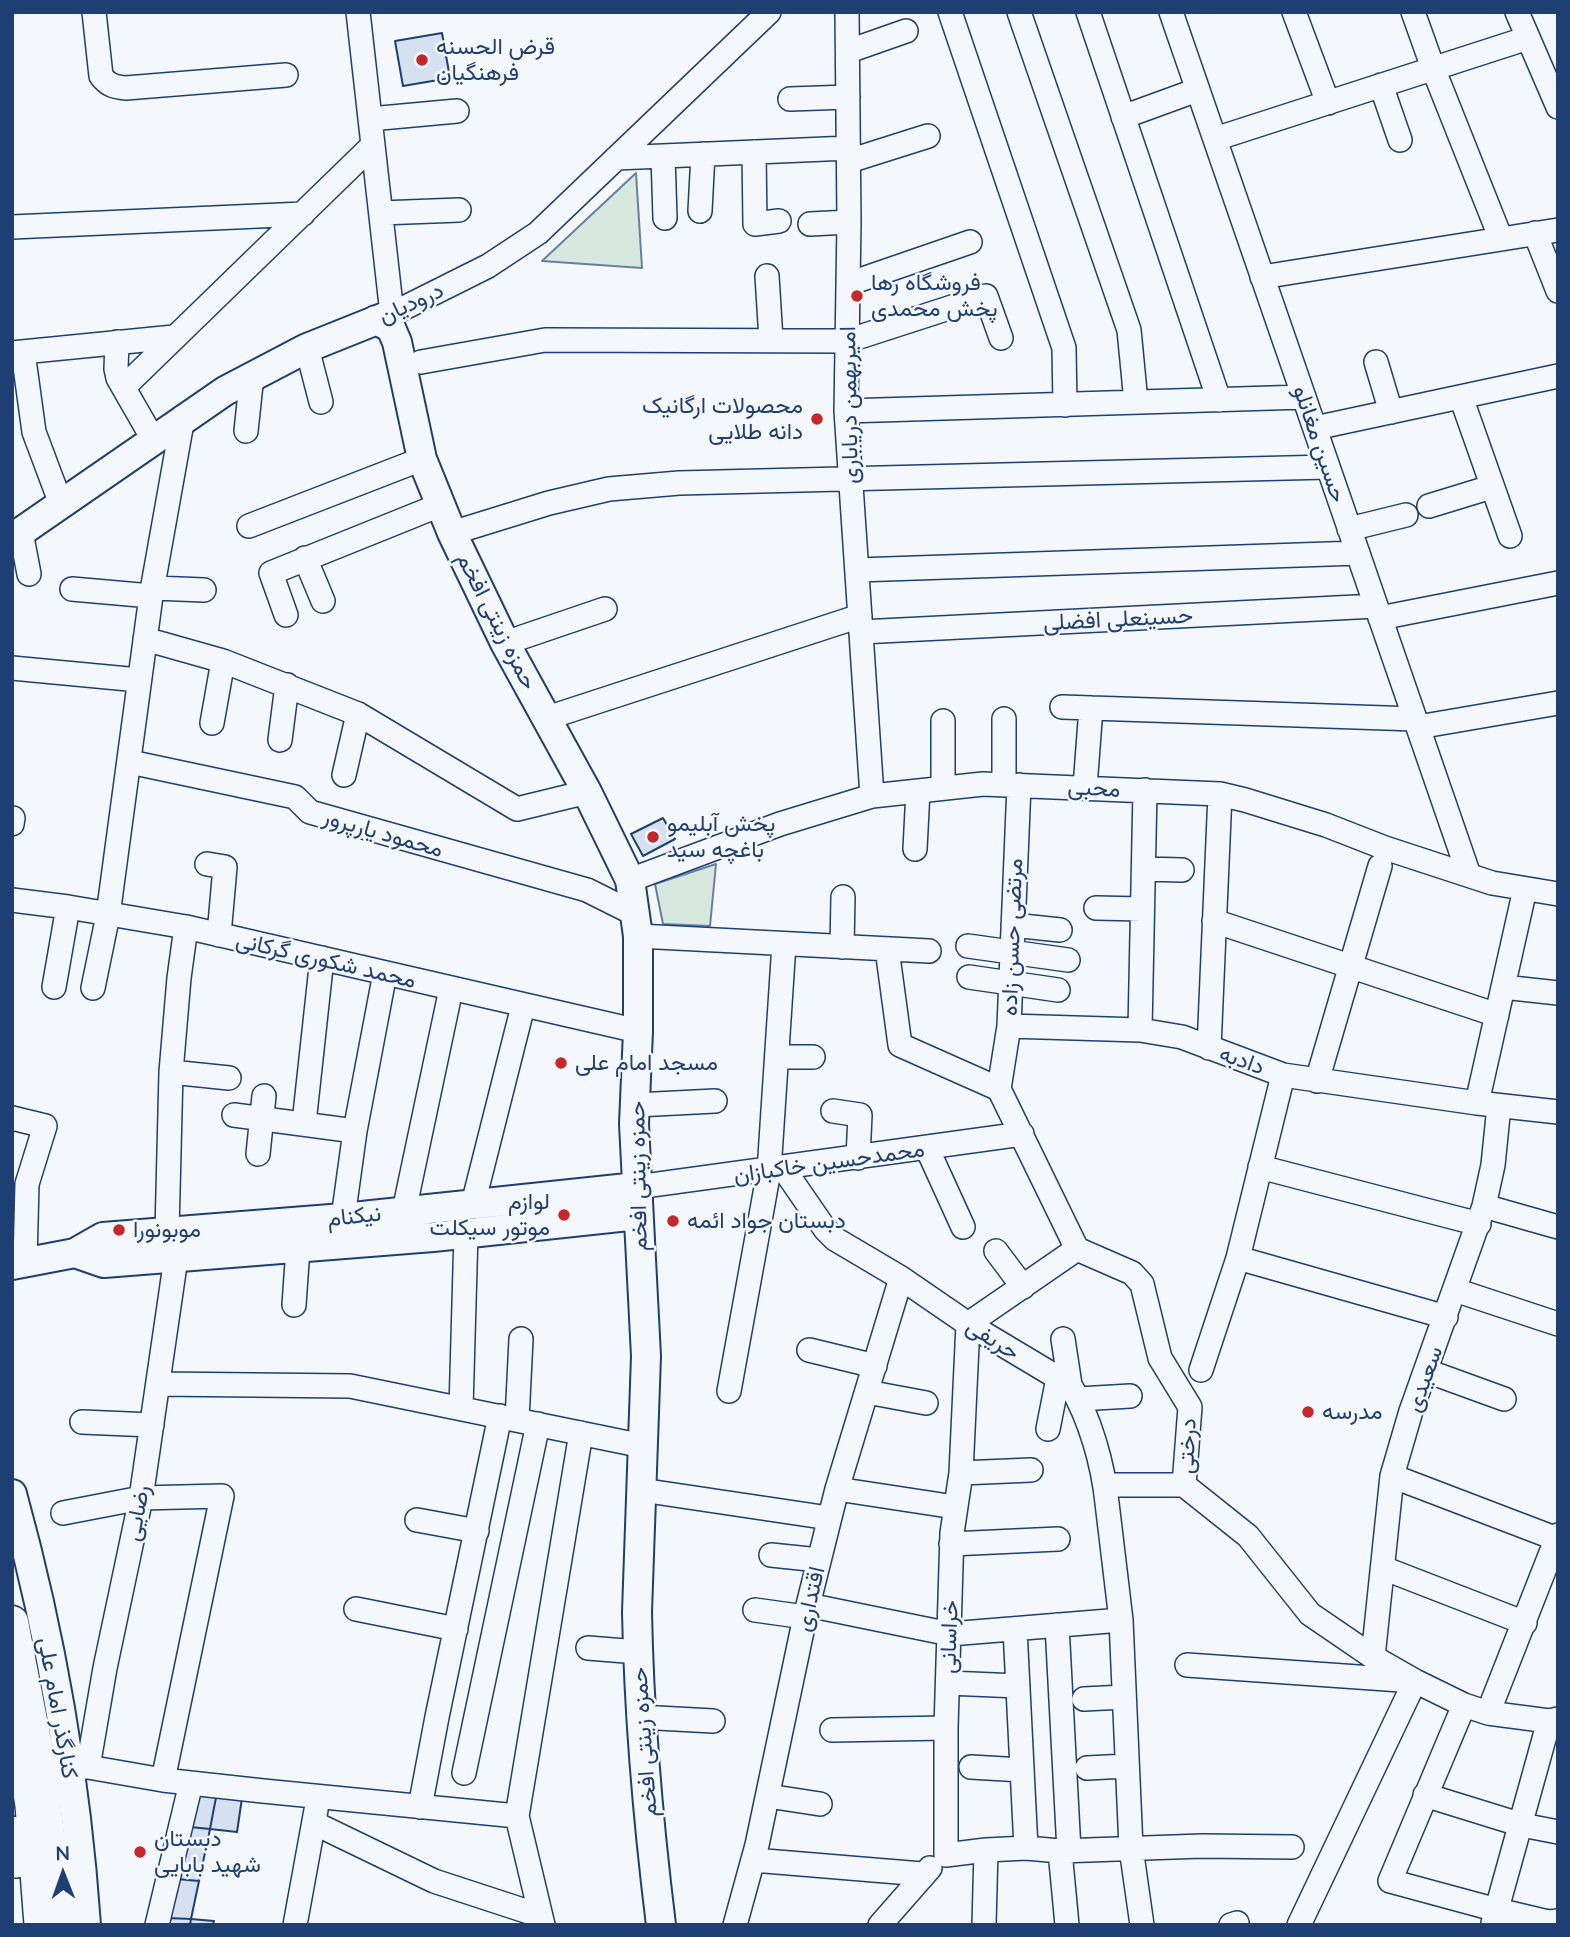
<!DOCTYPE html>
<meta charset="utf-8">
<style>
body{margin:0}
#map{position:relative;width:1570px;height:1937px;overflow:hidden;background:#f4f7fb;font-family:Lato,sans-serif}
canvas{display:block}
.frame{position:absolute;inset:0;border:14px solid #1d3f73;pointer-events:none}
.north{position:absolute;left:28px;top:1839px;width:70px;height:70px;-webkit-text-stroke:5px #f4f7fb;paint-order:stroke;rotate:359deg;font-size:19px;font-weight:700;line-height:28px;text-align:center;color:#1d3f73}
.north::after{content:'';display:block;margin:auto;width:24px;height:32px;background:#1d3f73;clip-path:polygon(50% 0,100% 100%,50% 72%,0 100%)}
</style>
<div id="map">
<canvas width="1570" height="1937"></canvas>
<div class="frame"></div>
<div class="north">N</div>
</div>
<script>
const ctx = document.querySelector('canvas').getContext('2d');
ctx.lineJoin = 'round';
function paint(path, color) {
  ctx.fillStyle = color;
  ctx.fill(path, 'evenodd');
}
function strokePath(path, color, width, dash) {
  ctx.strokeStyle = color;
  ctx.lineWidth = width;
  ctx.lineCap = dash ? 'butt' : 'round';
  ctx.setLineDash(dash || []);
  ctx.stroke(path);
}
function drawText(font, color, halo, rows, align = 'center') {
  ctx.font = font + ' Lato,Vazirmatn,sans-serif';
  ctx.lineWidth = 5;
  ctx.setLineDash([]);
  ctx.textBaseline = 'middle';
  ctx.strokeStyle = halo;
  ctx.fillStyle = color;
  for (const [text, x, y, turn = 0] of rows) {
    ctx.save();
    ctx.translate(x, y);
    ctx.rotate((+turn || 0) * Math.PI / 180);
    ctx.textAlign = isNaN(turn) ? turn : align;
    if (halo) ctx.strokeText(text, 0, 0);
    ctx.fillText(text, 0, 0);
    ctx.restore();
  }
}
const green = new Path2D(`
 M636 173 642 268 542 261Z
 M716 864 710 926 663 924 655 884Z`);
paint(green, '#d7e8df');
strokePath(green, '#687fa3', 2);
const building = new Path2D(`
 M442 33 450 78 403 86 395 41Z
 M663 818 675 839 643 856 631 834Z
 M198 1791 217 1792 210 1829 190 1827Z
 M217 1792 242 1798 237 1832 210 1829Z
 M190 1827 210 1829 199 1881 177 1879Z
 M177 1879 199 1881 191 1919 168 1918Z
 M168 1918 191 1919 190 1925H167Z
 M191 1919 214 1921 213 1925H190Z`);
paint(building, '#d5e0f0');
strokePath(building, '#1d3f73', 2);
const minor = new Path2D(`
 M94 12 101 76C108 85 114 87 126 88L286 75
 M358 12 392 314 488 266 538 233 769 12
 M847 12 849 222 846 411 872 796
 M950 12 1064 348 1065 405
 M1019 12 1129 330 1136 402
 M1088 12 1219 400
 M1171 12 1469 875
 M1294 12 1328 103
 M1413 12 1433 68 1501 239
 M1517 12 1558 107
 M849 51 906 31
 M1381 85 1400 140
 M790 99 848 97
 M1123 117 1197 90
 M370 119 457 111
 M1215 139 1528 38
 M754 152 755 224 779 221
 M663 156 665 218
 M616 158 849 148
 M849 161 928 136
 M700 211 703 154
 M381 213 459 210
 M810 224 849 222
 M12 227 303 214
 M1535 233 1558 291
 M767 276 771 340
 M1262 277 1558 230
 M848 284 970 242
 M117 342 116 369 118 378 153 439
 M307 348 321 402
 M23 352 34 432 61 504
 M12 353 174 337
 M421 362 545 340 847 341 986 296 1001 338
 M1376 362 1391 412
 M124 387 373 145
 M1461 397 1510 536
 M846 411 1304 397
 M1315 428 1558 376
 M246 431 252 375
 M1429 506 1491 487
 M249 526 422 459
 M1349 529 1406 515
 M21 532 29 574
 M452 533 549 503 609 489 679 483 1328 467
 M305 558 323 601
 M857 570 1358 553
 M154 588 204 590
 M72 589 151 596
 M286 615 271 573 440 505
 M1380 618 1558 583
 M861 632 1376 606
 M145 639 223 661 358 714 517 809 587 792
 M505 643 605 609
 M12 668 139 680
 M1062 707 1415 719
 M547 718 860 616
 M212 723 223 661
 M1418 727 1558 703
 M280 740 287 685
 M130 762 295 797 310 812 587 890 635 914
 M344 775 358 714
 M1004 784V719
 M943 787V721
 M1085 787 1091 708
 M12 824 13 818
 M915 849 918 791
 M207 864 225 867 219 935
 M1144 869 1182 870
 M630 880 780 824 872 796 983 784 1220 794 1245 800 1326 825 1385 848 1492 883 1558 894
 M12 900 68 907 186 927 638 1031
 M1096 908 1142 909
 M1214 921 1497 1015
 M1013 925 1060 930
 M638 936 929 951
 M968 946 1068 960
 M842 947 843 897
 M887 949 900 1045 999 1089
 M969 977 1058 990
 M54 987 68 907
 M1503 987 1558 993
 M93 988 108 915 151 596 183 417
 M1009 1026 1140 1030 1182 1037 1283 1075 1477 1103 1558 1112
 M1140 1030 1145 790
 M1209 1048 1220 794
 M777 1057H813
 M171 1072 229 1078
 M1317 1081 1380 866
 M999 1089 1077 1249 1132 1273 1142 1284 1160 1358 1190 1407 1184 1485 1248 1536 1310 1614 1373 1657 1415 1681 1464 1705 1488 1713 1549 1721 1558 1719
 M999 1089 1009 1026 1019 785
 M1477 1103 1525 889
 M636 1105 715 1101
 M833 1111 860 1115 858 1158
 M234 1115 355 1131
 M12 1118 45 1126 27 1184 25 1262
 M304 1123 322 958
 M927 1148 963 1227
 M258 1154 264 1096
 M1260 1167 1479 1224
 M783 1168 825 1229 835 1239 901 1278 968 1324 1070 1385C1090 1418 1103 1464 1107 1503L1121 1620 1131 1848 1142 1925
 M637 1187 1022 1134
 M473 1204 523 1006
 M1484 1206 1558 1227
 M404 1211 451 989
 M343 1218 355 1131 385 973
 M167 1231 171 1072 179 978 186 927
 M996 1251 1023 1287
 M1238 1258 1446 1317
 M1455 1290 1558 1324
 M294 1305 298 1248
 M1063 1339 1070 1385
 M809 1350 875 1366
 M1201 1370 1238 1258 1283 1075
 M1427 1371 1504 1399
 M158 1384 350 1386 643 1446
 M729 1391 769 1171 784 944
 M867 1392 926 1403
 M1079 1399 1130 1396
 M461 1408 466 1233
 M517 1420 521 1339
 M82 1422 152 1425
 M1048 1429 1058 1378
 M961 1473 1031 1470
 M1392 1476 1557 1539
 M1105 1485H1184
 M837 1489 955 1507
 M641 1490 829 1518
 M63 1513 141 1498 222 1496 163 1780
 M417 1520 477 1531
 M951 1544 1058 1539
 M771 1555 819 1560
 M1383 1568 1525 1623
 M808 1605 950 1634 1121 1620
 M356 1609 456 1629
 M755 1610 805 1617
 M1057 1625 1069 1851
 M1015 1629 1026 1848
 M588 1648 638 1652
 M1373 1657 1392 1476 1411 1411 1484 1206 1493 1165 1499 1106
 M1187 1665 1415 1681 1299 1925
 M948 1683 1018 1686
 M1084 1699 1124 1697
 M1464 1705 1390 1881 1497 1910 1548 1922 1558 1921
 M12 1711 27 1806 36 1925
 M1488 1713 1558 1535
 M639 1717 713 1721
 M832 1730 946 1728
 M72 1767H88L163 1780 263 1791 517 1816
 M88 1767 105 1668 141 1498 176 1258
 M971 1767 1022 1770
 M1087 1768 1127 1766
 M464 1773 538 1424
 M1425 1795 1522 1825 1558 1832
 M768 1796 820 1804
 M420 1807 437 1717 500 1416
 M314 1823 434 1881 541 1916
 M12 1828 16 1866
 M1060 1851 1067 1925
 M946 1855V1728L952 1533 961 1473 968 1324 1077 1249
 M946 1855 986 1850 1026 1848 1060 1851 1202 1846 1292 1847
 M753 1860 922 1874
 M1493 1923 1549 1721
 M157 1925 191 1783
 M295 1925 316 1810
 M543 1925 517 1816 581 1433
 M735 1925 757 1845 805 1617 837 1489 901 1278
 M880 1925 930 1868
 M984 1925 986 1850
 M1231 1925 1237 1923`);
const major = new Path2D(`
 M376 320 391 328 397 342 422 459 452 533 505 643 587 792 630 880 638 936V1031L634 1124 646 1356 637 1612C639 1717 648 1820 661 1925
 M12 538 225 391 307 348 392 314
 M75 1253 104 1263 433 1237 638 1215
 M12 1265 75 1253 103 1237 343 1218 637 1187
 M12 1494C51 1635 76 1779 86 1925`);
const highway = new Path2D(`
 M12 1622 40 1767 59 1925`);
strokePath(minor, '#1d3f73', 26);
strokePath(major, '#1d3f73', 32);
strokePath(highway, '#1d3f73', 35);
strokePath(minor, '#f4f7fb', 23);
strokePath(major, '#f4f7fb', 28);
strokePath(highway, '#f4f7fb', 32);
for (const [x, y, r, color] of [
 [422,60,7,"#c62828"],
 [857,296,7,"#c62828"],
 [817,419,7,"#c62828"],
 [653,837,7,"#c62828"],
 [561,1063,7,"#c62828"],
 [564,1215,7,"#c62828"],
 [673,1221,7,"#c62828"],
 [119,1230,7,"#c62828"],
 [1308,1412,7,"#c62828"],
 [140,1852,7,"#c62828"]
]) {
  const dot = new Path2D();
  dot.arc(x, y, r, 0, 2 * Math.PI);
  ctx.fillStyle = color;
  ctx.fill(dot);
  strokePath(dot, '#f4f7fb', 2.5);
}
drawText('23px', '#1d3f73', '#f4f7fb', [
 ["قرض الحسنه",436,47],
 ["فرهنگیان",436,73],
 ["فروشگاه رها",871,283],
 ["پخش محمدی",871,309],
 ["محصولات ارگانیک",803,406,"right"],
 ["دانه طلایی",803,432,"right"],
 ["پخش آبلیمو",667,824],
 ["باغچه سید",667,850],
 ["مسجد امام علی",575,1063],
 ["لوازم",550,1202,"right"],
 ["موتور سیکلت",550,1228,"right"],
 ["دبستان جواد ائمه",687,1221],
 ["موبونورا",133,1230],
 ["مدرسه",1322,1412],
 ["دبستان",154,1839],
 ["شهید بابایی",154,1865]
], 'left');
drawText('23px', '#1d3f73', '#f4f7fb', [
 ["درودیان",411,303,-25],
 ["امیربهمن دریاباری",849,405,-91],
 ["حسین مغانلو",1320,444,71],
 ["حسینعلی افضلی",1118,619,-3],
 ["حمزه زینتی افخم",497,621,63],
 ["محبی",1094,788,3],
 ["محمود یارپرور",383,833,16],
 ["مرتضی حسن زاده",1012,937,-88],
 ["محمد شکوری گرکانی",326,960,13],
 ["دادبه",1242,1060,20],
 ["محمدحسین خاکبازان",829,1162,-8],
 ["حمزه زینتی افخم",638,1176,-91],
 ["نیکنام",354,1216,-6],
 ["حریفی",993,1339,32],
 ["سعیدی",1424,1379,-70],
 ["درختی",1187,1446,-87],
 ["رضایی",137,1513,-79],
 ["اقتداری",810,1599,-77],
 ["خراسانی",949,1637,-88],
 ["کنارگذر امام علی",58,1708,80],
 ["حمزه زینتی افخم",644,1742,-94]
]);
</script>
